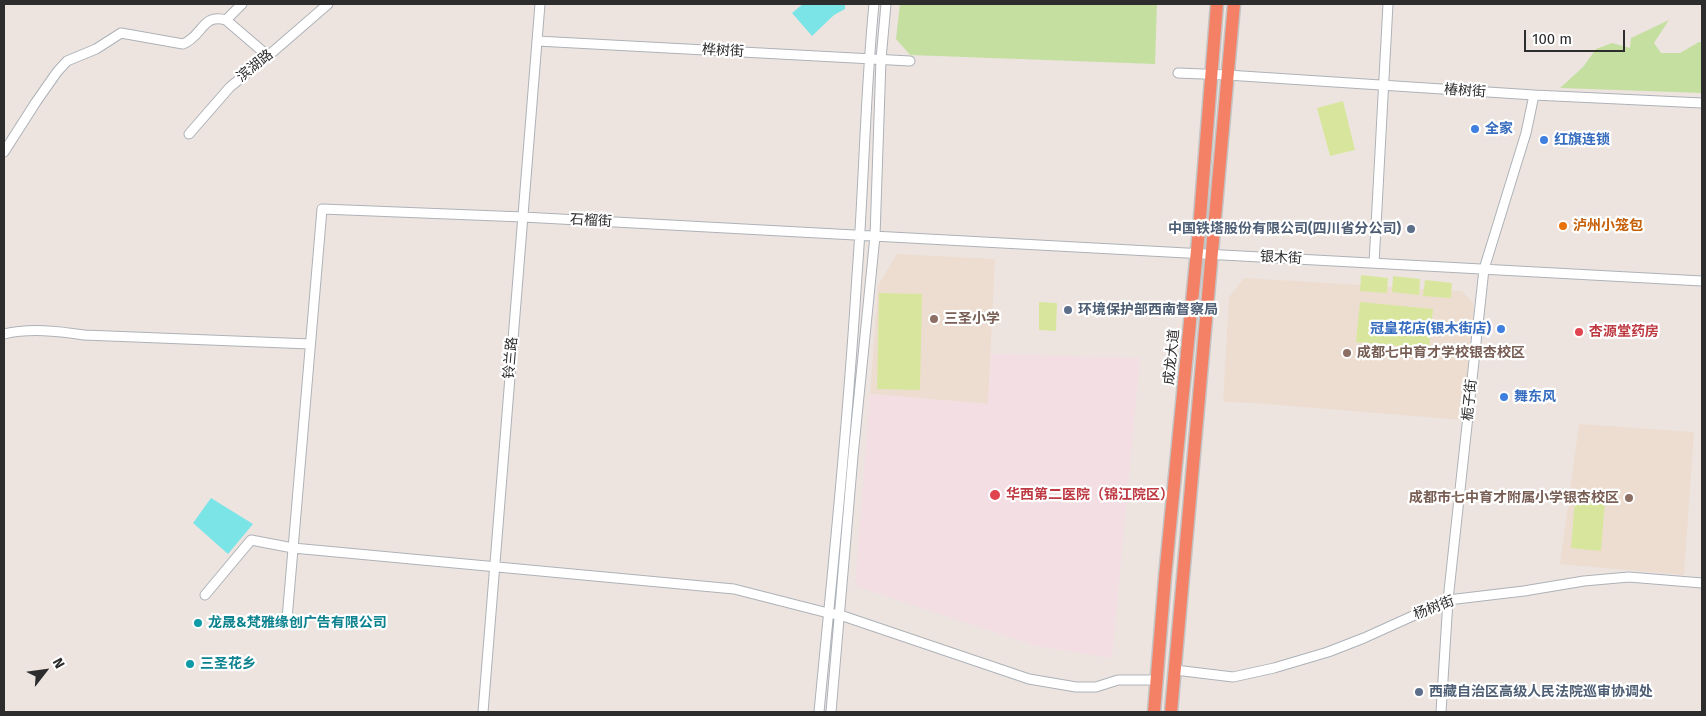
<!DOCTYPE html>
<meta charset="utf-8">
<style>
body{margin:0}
#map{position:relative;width:1706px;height:716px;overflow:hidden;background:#ede4e0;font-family:"Fira Sans",sans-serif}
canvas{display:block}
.frame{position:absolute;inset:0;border:5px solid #2d2d2d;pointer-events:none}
.north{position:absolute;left:20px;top:646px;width:50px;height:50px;-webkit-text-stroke:4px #fff;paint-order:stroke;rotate:60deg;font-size:14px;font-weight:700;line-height:20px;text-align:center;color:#2d2d2d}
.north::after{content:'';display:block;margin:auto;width:18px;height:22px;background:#2d2d2d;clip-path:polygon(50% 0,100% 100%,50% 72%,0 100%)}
.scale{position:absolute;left:1524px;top:30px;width:101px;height:22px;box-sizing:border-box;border:2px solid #2d2d2d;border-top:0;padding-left:6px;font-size:15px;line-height:18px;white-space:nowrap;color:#2d2d2d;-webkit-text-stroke:4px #fff;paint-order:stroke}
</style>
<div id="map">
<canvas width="1706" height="716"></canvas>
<div class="frame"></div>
<div class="north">N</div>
<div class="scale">100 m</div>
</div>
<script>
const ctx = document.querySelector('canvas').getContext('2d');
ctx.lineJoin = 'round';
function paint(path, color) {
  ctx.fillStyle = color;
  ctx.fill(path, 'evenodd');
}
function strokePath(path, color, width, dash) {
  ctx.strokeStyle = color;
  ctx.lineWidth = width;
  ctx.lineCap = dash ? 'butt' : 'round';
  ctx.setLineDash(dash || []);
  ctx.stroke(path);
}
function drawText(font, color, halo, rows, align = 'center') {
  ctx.font = font + ' "Fira Sans","Noto Sans SC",sans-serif';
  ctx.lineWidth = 4.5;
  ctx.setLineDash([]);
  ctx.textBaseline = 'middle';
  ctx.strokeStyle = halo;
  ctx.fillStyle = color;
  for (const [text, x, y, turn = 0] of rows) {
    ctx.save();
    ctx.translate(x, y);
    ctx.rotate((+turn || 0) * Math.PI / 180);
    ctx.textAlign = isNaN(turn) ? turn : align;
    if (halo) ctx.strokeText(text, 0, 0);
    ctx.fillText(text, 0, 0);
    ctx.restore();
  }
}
paint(new Path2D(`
 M897 254 995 259 988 404 870 394 878 285Z
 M1244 278 1462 291 1474 304 1463 420 1253 403 1223 402 1229 297Z
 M1579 424 1694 432 1684 575 1560 564Z`), '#edddd1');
paint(new Path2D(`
 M991 354 1140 358 1112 658 1036 646 855 586 870 394 988 404Z`), '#f3dee4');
paint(new Path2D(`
 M900 4H1157L1155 64 910 55 896 39Z
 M1669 20 1654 43 1661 53H1680L1699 42H1702V93L1560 88 1583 67 1596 49 1612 43 1630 48 1631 38Z`), '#c5dfa1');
paint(new Path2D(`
 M1343 101 1355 150 1330 156 1317 108Z
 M1361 275 1388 278 1387 293 1360 291Z
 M1393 276 1420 279 1419 295 1392 292Z
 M1425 280 1452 283 1451 298 1423 296Z
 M879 293 922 294 920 390 877 389Z
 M1039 302 1057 303 1056 331 1039 330Z
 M1360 302 1433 309 1429 349 1356 342Z
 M1575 499 1605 501 1601 551 1571 548Z`), '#d8e69d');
paint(new Path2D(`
 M803 4H845V9L834 15 812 36 792 13Z
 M211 498 253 524 228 554 193 523Z`), '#7be4e7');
const minor = new Path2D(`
 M226 20 268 56
 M537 41 910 61
 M1178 73 1227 75 1534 95 1702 103
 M189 134 230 87 268 56 328 4
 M4 152 36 102 57 72 67 61 96 49 121 33 183 44C203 36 202 13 226 20L242 4
 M1374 263 1388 4
 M4 334C30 328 57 331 84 335L310 344
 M205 595 251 540 293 548 734 589 828 613 840 615 1029 679 1076 687H1096L1118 680H1156
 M287 619 322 209 523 217 1702 281
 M1175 670 1233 677 1274 668 1328 652 1364 638 1448 600 1524 591 1584 581 1629 577 1702 583
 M483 712 540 4
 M819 712C833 567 848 421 857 275 864 185 865 94 874 4
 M831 712 853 456 875 236 881 59 886 4
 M1441 712 1448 600 1484 269 1526 133 1534 95`);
const highway = new Path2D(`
 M1154 712 1165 577 1199 230 1217 4
 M1171 712 1234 4`);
strokePath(minor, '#adb2b8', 11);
strokePath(highway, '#c4c4c4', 15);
strokePath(minor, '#fff', 9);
strokePath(highway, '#f48165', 12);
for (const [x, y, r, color] of [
 [1475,129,5,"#3f7fe0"],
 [1544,140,5,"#3f7fe0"],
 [1563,226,5,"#e8710a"],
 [1411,229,5,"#5c6f8a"],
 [1068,310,5,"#5c6f8a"],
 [934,319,5,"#8d6e63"],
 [1501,329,5,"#3f7fe0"],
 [1579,332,5,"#e0444e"],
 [1347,353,5,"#8d6e63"],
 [1504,397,5,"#3f7fe0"],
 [995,495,6,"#e0444e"],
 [1629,498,5,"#8d6e63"],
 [198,623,5,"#0f9aa8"],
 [190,664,5,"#0f9aa8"],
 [1419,692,5,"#5c6f8a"]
]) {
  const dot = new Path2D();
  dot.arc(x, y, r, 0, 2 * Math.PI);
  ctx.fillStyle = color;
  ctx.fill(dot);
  strokePath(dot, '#fff', 2);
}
drawText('14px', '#2d2d2d', '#fff', [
 ["桦树街",723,51,3],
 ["滨湖路",255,66,-39],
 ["椿树街",1465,91,4],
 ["石榴街",591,221,3],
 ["银木街",1281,258,3],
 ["成龙大道",1172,357,-84],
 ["铃兰路",511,358,-85],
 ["栀子街",1470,400,-84],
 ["杨树街",1434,608,-21]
]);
drawText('bold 14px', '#366cbe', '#fff', [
 ["全家",1485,129],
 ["红旗连锁",1554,140],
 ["冠皇花店(银木街店)",1491,329,"right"],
 ["舞东风",1514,397]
], 'left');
drawText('bold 14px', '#c56008', '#fff', [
 ["泸州小笼包",1573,226]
], 'left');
drawText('bold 14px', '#4e5e75', '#fff', [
 ["中国铁塔股份有限公司(四川省分公司)",1401,229,"right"],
 ["环境保护部西南督察局",1078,310],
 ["西藏自治区高级人民法院巡审协调处",1429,692]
], 'left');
drawText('bold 14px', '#785e54', '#fff', [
 ["三圣小学",944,319],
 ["成都七中育才学校银杏校区",1357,353],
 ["成都市七中育才附属小学银杏校区",1619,498,"right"]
], 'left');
drawText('bold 14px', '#be3a42', '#fff', [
 ["杏源堂药房",1589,332],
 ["华西第二医院（锦江院区）",1006,495]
], 'left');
drawText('bold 14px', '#0d838f', '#fff', [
 ["龙晟&梵雅缘创广告有限公司",208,623],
 ["三圣花乡",200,664]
], 'left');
</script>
